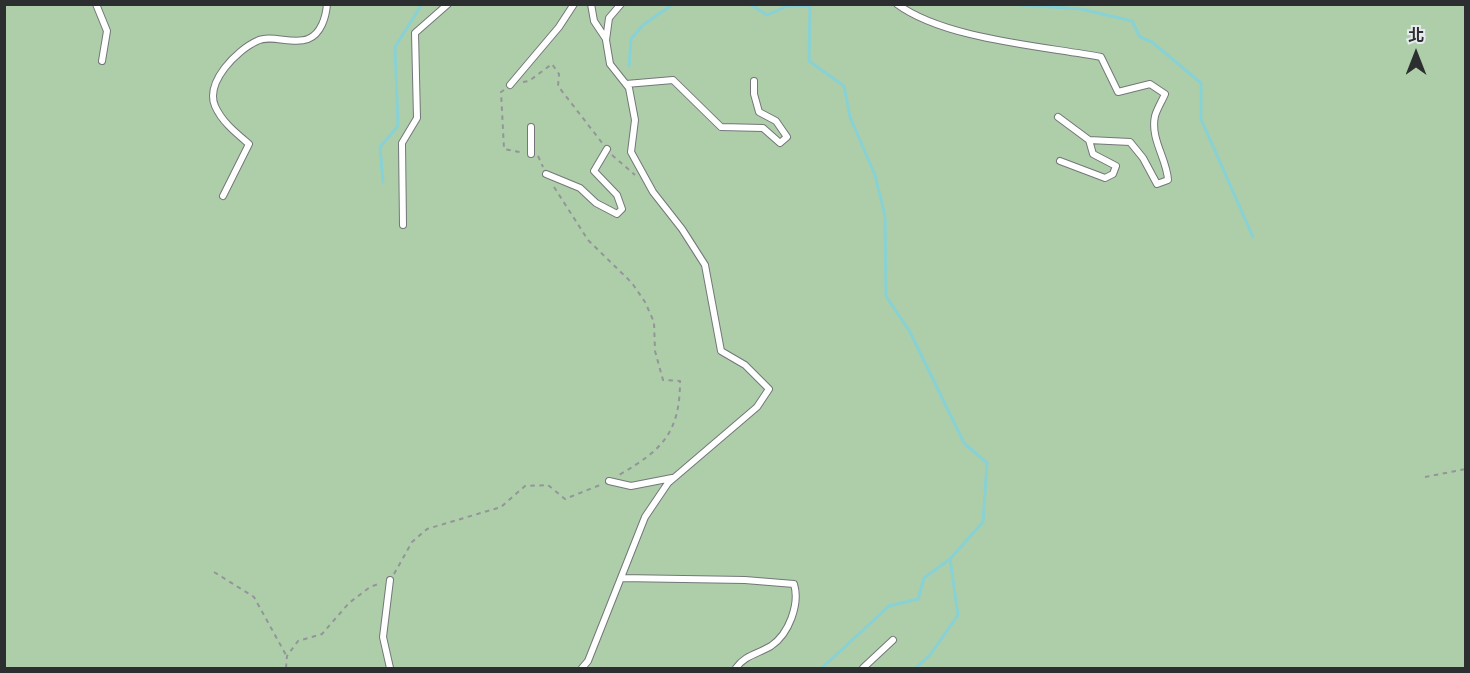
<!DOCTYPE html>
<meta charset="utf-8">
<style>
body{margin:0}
#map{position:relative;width:1470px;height:673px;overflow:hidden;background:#e7eaee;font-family:Karla,"Noto Sans TC",sans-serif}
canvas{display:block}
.frame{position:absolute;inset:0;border:6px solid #2d2e2f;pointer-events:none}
.north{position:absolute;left:1386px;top:24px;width:60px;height:60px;-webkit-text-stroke:4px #e7eaee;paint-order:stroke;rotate:0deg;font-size:16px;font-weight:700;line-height:24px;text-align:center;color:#2d2e2f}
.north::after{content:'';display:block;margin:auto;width:21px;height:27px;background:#2d2e2f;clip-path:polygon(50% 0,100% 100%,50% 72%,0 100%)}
</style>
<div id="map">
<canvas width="1470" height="673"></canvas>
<div class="frame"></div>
<div class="north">北</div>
</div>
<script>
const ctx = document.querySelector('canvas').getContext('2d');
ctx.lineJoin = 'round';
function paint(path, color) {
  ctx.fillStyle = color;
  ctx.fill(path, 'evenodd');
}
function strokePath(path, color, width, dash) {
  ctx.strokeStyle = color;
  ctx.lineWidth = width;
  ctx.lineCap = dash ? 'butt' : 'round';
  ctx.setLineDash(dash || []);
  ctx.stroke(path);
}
paint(new Path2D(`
 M5 5H1465V668H5Z`), '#aeceaa');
strokePath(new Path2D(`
 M750 4 767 15 787 6H810L809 61 844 86 850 117 875 175 885 216 886 296 910 332 964 443 987 463 983 522 950 559 958 615 930 655 916 668
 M1009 4 1081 9 1132 21 1140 37 1152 42 1201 83V119L1253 237
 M629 66 631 39 643 25 673 4
 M383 182 380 147 398 126 395 47 422 4
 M822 668 889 606 918 599 924 578 950 559`), '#88d1d4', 3);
const lane = new Path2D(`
 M96 4 107 31 102 61
 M591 4 594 21 606 39
 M897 4C944 39 1042 46 1101 57L1118 92 1150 84 1165 94C1162 101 1157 109 1155 116 1150 139 1167 159 1168 180L1157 184 1143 158 1130 142 1089 140 1093 154 1116 166 1113 174 1105 178 1060 161
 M626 84 673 80 721 127 763 128 780 143 787 137 776 121 759 112 754 94V81
 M510 85 559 27 574 4
 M1058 117 1089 140
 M531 127V154
 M546 174 580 188 596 203 617 214 622 209 617 195 594 171 607 149
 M223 196 249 144C236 133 222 122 215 106 205 82 237 50 257 41 271 34 293 45 308 39 321 34 326 17 327 4
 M403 225 402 143 417 118 415 33 448 4
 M609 481 631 486 672 478
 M621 578 745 580 794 584C800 604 789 634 771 646 758 654 745 655 736 668
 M390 668 383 637 390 580
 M582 668 588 661 645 517 668 483 757 407 769 389 745 365 721 351 705 265 682 229 653 192 631 152 635 120 629 88 610 64 606 40 609 18 621 4
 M863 668 893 640`);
strokePath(lane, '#74767a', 8);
strokePath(new Path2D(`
 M523 82 529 81 552 64 559 74 558 86 603 144
 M504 90 501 92 504 149 524 153
 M612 155 635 175
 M538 156 543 167
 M554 187 588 240 632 283 645 302 654 322 655 351 663 380 680 381C680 433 662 450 619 475
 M1425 477 1466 469
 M214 572 254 597 286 655
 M394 574 412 542 427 529 501 507 525 486 548 485 565 499 600 485
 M286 668 287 656 298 641 322 634 349 603 370 587 381 583`), '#939598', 2, [4.5, 4.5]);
strokePath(lane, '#fff', 6);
</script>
